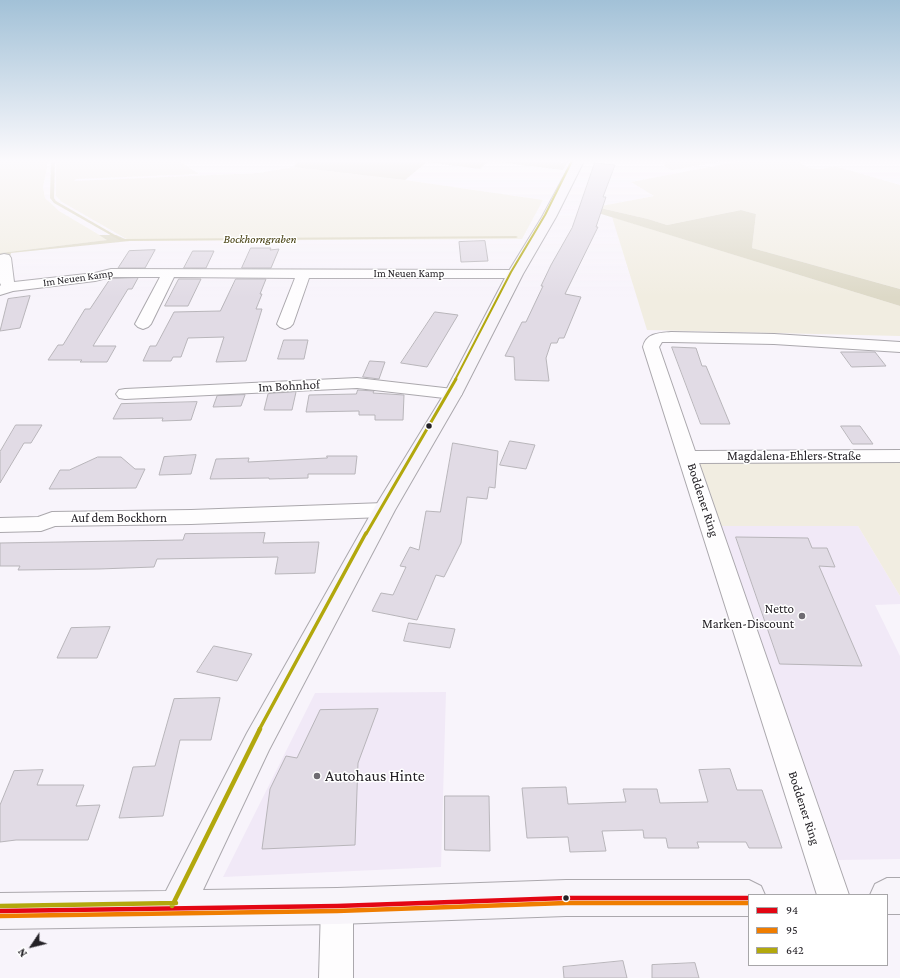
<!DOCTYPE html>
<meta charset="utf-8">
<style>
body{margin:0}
#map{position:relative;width:900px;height:978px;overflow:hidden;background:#f8f4fb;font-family:"Crimson Pro",serif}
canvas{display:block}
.legend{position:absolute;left:748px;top:894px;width:140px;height:72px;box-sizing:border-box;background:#fff;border:1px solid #a7a6a8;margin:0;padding:5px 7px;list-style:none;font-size:12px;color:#242126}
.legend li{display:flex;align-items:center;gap:8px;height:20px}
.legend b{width:20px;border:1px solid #a7a6a8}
.north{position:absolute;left:12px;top:926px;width:40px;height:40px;-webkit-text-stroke:3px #fff;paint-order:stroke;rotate:235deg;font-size:11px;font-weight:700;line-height:16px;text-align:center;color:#242126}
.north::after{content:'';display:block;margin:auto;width:14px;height:18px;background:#242126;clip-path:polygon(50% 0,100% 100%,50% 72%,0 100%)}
</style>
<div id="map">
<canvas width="900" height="978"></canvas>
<ul class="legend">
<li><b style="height:5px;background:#e30613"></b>94</li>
<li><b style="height:5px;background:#ef7d00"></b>95</li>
<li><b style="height:5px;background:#b2a80d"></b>642</li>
</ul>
<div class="north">N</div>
</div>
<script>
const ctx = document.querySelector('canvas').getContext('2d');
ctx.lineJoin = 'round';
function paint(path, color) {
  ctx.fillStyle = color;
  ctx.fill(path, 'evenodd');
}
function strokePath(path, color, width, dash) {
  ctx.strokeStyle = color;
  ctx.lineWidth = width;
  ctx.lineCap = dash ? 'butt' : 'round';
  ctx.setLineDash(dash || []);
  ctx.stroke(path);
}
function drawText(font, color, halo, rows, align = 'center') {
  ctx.font = font + ' "Crimson Pro",serif';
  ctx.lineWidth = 3;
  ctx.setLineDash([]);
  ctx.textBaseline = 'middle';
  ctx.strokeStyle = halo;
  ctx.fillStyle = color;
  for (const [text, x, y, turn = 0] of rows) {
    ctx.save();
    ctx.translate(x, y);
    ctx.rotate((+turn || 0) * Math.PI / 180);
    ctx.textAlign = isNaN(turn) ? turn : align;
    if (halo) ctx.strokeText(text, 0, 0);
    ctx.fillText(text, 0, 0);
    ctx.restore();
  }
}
paint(new Path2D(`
 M721 526H858L900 596V604L875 605 900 656V859L838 860Z
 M446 692 441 867 223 877 315 693Z`), '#f1e9f7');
paint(new Path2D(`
 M0 161H47V167L43 187 45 198 59 211 108 240 0 253Z
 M56 161H179L199 174 76 179 74 181 259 173 294 167 405 180 543 200 522 239 130 241 62 202 56 196Z
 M664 161H721L672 170 665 167Z
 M741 161H803L800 163C811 171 822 170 834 166L900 185V289L752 248 756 214 741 210 667 225 648 219 596 207 654 196 631 182Z
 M612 217 900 306V336L647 330Z
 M699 463H900V596L858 526H721Z`), '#f1ede1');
paint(new Path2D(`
 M297 161H488L480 169 427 162 405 180 294 167Z
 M490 161H555L561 163 568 161 563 170Z
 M596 207 648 219 667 225 741 210 756 214 752 248 900 289V306L585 209Z
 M99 235H116L130 241 11 253 10 257 0 258V253L107 240Z`), '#ddd9c7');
paint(new Path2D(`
 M51 161H55L54 198 56 201 122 239 516 236 518 237 516 238 121 241 54 203 50 198Z`), '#dad5bd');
const building = new Path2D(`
 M595 163 615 165 603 197H606L596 227H598L565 294 581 297 564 338H559L557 343H551L546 358 549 381 515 380 514 357 505 356 522 322H526L543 286H541L551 265 572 228Z
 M485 241 488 261 461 262 459 242Z
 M251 248H271L270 250 279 249 271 268H242Z
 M155 250 145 268H118L129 251Z
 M193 251H214L206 268H184Z
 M138 278 132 289H128L93 346H116L107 362H80L82 360H48L58 345H63L85 309H90L110 279Z
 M179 279H201L188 306H165Z
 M236 279H266L260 294H262L256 309H262L246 361 216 362 224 337 188 338 181 357H173L171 361H143L150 346H156L174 312 220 311Z
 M30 296 20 328 0 331 8 299Z
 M435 312 458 315 427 367 401 363Z
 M284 340H308L304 359H278Z
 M672 347 696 348 702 366H706L730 424H701Z
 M841 352H875L886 366 852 367Z
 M370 361 385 362 379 379 363 377Z
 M358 390 374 391 373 393 404 395 403 420H375V415H359V411L306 412 309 395 356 394Z
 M296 392 292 410H264L268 394Z
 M245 395 241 406 213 407 217 396Z
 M197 402 191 420 162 421 163 418 113 419 121 404Z
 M16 425H42L31 443H24L0 483V452Z
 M841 426H860L873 444H853Z
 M510 441 535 445 526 469 500 465Z
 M453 443 498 451 495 488 489 487 487 499 467 497 461 543 444 577 436 575 417 620 372 611 381 593 393 595 406 567 400 566 410 547 419 550 426 511 440 512Z
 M196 455 191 474 159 475 164 457Z
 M327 456H357L355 474H308V478L269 479V478L210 479 216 459 249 458 248 462 327 458Z
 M98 457H121L135 469H145L136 488 49 489 60 470H69Z
 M265 533 263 543 319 542 315 573 275 574 278 557 157 559 154 567 99 569 18 570 20 566H0V543L183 540 185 534Z
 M736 537 808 538 812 548H827L835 567 819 566 862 666 780 664Z
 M409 623 455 629 450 648 404 641Z
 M110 627 97 658H57L71 628Z
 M214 646 252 654 237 681 197 672Z
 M220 698 211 740H180L163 816 119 818 133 767 155 766 174 699Z
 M378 709 358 763 355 845 262 849 270 789 286 756 297 758 320 710Z
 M730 769 737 790H762L782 848H749L746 842H697L699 848H668L666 838H644L643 830 602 831 606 851 570 852 568 837 527 838 522 788 566 787 568 804 626 802 623 789H657L660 803 708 802 699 770Z
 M43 770 37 785H84L76 806 100 805 88 840H16L0 842V805L14 771Z
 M445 796H489L490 851 445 850Z
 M623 961 627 978H564L563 967Z
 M695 963 699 978H652V965Z`);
paint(building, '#e1dbe5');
strokePath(building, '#b8b5ba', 1);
const street = new Path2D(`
 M4 254 9 255 11 258 14 282 95 273 111 269 515 270 520 271 522 274 520 277 515 278H309L293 324 290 327 285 329 280 327 277 324 295 278 174 277 151 324 148 327 143 329 138 327 135 324 160 277H111L95 281 13 291 0 295V286L1 285 0 283V255Z
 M671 332 774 334 900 342V352L774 344 671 342H662L659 347 695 451 900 450V462L699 463 849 895H817L643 347C646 333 659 333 671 332Z
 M357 378 453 389 459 390 462 394 459 398 453 399 357 388 125 399 119 398 116 394 119 390 125 389Z
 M384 503 391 505 394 510 391 515 384 517 191 524 55 526 41 531 0 532V518L38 517 52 512 191 510Z
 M337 890 348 895 353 906V978H319L321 906 326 895Z`);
const secondary = new Path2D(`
 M572 161H584L556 217 523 274 462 394 395 510 269 750 203 890 337 888 566 880H749L761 886 765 895H749V916H566L337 924 0 929V893L166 891 247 733 373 510 444 394 507 274 542 217Z
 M887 878H900V914H887V895H870L875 884Z`);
strokePath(street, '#aba8ad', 2);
strokePath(secondary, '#aba8ad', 2);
paint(street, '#fefdfe');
paint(secondary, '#f8f5fa');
strokePath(new Path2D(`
 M0 911 337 906 566 898H749`), '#e30613', 4.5);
strokePath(new Path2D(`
 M0 916 337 911 566 903H749`), '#ef7d00', 4.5);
strokePath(new Path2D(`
 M455 380 511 272 545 215 572 161`), '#b2a80d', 2);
strokePath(new Path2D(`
 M366 534 456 379`), '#b2a80d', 3);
strokePath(new Path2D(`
 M259 730 366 533`), '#b2a80d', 3.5);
strokePath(new Path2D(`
 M0 906 176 903
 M172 906 260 729`), '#b2a80d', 4.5);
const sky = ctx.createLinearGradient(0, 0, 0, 298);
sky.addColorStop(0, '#a2c1d7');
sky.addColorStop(0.54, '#fcfafd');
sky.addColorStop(1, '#fcfafd00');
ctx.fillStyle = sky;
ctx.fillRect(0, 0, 900, 298);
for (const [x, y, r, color] of [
 [429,426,3.5,"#242126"],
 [802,616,4,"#6e6b71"],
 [317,776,4,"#6e6b71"],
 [566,898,3.5,"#242126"]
]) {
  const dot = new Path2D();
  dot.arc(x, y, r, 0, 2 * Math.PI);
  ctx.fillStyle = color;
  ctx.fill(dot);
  strokePath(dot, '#fff', 1.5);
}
drawText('11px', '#242126', '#fff', [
 ["Im Neuen Kamp",409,274],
 ["Im Neuen Kamp",78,278,-8]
]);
drawText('italic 12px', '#3f3807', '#fff', [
 ["Bockhorngraben",260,239]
]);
drawText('13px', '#242126', '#fff', [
 ["Im Bohnhof",289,386,-3],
 ["Magdalena-Ehlers-Straße",794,456],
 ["Boddener Ring",703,500,72],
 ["Auf dem Bockhorn",119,518],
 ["Boddener Ring",804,808,72]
]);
drawText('13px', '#242126', '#fff', [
 ["Netto",794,609],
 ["Marken-Discount",794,624]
], 'right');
drawText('16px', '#242126', '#fff', [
 ["Autohaus Hinte",325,776]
], 'left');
</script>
